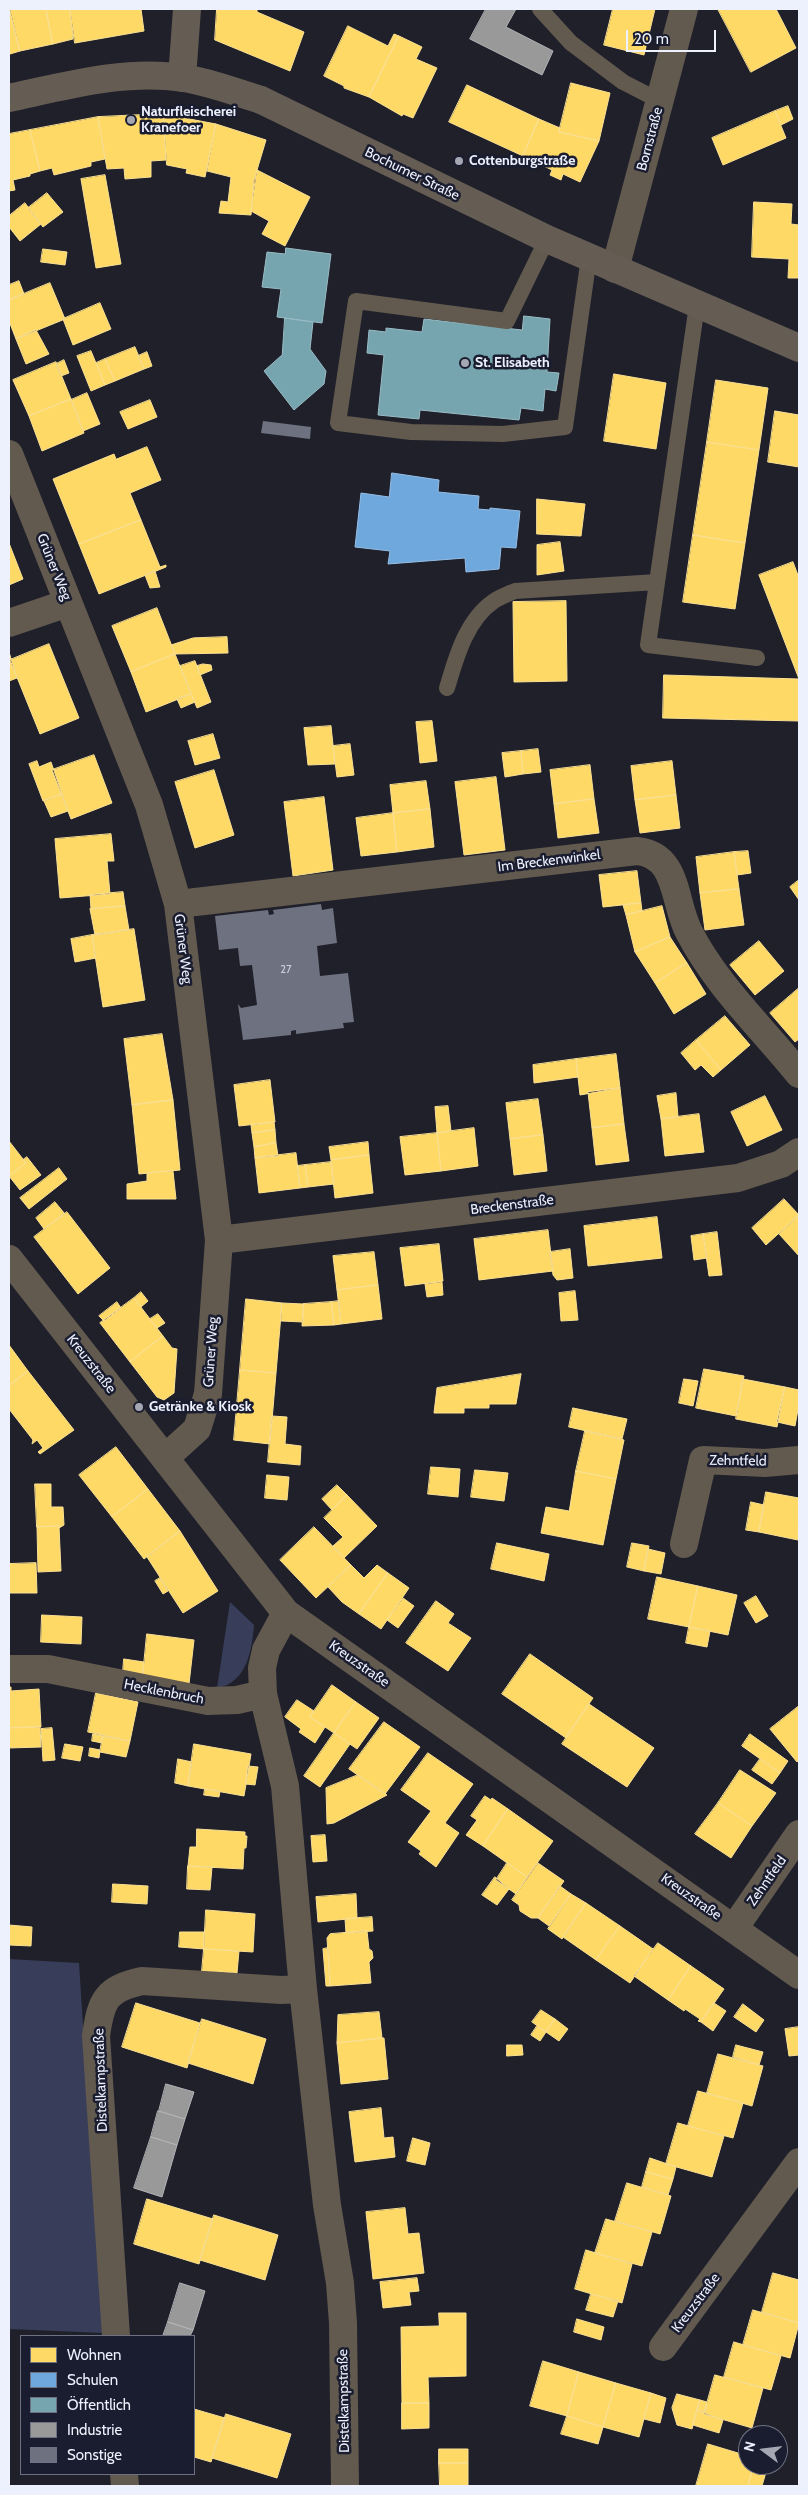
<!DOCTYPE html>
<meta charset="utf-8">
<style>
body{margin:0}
#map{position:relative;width:808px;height:2495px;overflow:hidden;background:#1f202a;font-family:Cabin,sans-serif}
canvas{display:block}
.frame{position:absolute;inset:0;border:10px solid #edf0fd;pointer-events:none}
.legend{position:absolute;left:20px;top:2335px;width:175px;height:140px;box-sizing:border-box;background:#1a1d2f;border:1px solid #6e7181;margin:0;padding:6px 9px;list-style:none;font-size:15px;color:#edf0fd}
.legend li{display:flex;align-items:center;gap:10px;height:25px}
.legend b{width:25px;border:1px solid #6e7181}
.north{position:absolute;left:738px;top:2425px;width:50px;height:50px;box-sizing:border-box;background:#1a1d2f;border:1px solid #6e7181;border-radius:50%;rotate:285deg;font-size:14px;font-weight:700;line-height:20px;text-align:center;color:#edf0fd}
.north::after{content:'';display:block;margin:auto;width:18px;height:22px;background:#a5a7b3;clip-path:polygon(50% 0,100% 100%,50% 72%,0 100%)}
.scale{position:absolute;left:626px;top:30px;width:90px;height:22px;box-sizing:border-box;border:2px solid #edf0fd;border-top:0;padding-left:6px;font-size:15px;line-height:18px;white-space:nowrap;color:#edf0fd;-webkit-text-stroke:4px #1a1d2f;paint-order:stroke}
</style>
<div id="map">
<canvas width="808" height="2495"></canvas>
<div class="frame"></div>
<ul class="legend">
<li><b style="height:14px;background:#ffd966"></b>Wohnen</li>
<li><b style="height:14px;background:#6fa8dc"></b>Schulen</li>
<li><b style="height:14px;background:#76a5af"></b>Öffentlich</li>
<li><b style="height:14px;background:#999"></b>Industrie</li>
<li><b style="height:14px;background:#6e7180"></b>Sonstige</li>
</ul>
<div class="north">N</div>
<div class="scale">20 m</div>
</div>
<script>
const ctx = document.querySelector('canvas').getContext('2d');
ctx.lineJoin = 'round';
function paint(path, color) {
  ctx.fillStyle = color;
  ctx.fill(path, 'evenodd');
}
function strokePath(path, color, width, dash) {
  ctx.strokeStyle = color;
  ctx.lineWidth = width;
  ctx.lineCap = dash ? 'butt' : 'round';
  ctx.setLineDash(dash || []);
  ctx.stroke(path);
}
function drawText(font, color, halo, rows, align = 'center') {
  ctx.font = font + ' Cabin,sans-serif';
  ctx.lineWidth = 5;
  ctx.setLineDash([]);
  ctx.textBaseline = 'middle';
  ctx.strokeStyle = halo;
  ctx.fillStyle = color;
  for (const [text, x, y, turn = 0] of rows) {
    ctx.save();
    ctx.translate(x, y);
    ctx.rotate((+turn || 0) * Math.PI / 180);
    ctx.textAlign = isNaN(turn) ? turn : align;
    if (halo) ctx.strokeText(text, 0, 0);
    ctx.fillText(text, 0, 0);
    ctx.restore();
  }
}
paint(new Path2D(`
 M230 1602 254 1625C252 1650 247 1683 217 1688Z
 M9 1959 79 1963 103 2333 9 2329Z`), '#383d5a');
const homes = new Path2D(`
 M9 9 20 51 10 54 9 50Z
 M10 9H46L53 44 20 51Z
 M46 9H70L73 39 53 44Z
 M70 9H141L144 31 75 43Z
 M217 9H257V12L304 32 290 71 215 40Z
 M613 9H655L644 55 604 45Z
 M718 9H776L796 48 751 72Z
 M348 26 388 46 394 34 399 36 369 97 344 88V86L324 76Z
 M399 36 422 47 416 59 437 68 413 118 403 114 402 116 369 97Z
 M571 83 610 93 599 141 559 132Z
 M467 85 539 119 523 156 449 122Z
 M788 106 793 119 781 125 775 111Z
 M775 111 786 138 723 165 712 138Z
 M163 114 166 160 151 161V177L125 179 124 168 107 169 98 117Z
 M163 114 216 124 205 177 186 173 187 169 167 165Z
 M98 117 105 159 91 162V166L54 175 52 168 40 171 30 130Z
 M539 119 560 128 559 132 599 141 580 182 563 174 561 180 550 175 552 170 523 156Z
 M216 124 266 140 254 180 251 215 219 213 221 201 228 202 231 177 207 171Z
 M30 130 40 171 30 174V176L13 180 15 190 9 191V134Z
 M257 170 310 197 285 246 262 234 269 221 251 211Z
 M105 175 121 264 96 268 81 179Z
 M47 193 63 212 43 227 28 208Z
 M754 202 792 204 791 224 799 225V278H788L789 259 752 257Z
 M25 203 41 224 20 241 9 227V216Z
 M43 249 67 252 65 265 41 262Z
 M19 281 24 294 9 300V285Z
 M50 283 65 319 16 339 9 321V300Z
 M100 303 111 329 73 345 63 319Z
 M36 330 49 354 26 364 16 339Z
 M135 347 144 369 115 381 105 359Z
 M91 351 105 385 91 391 77 356Z
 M147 352 152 366 144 369 138 356Z
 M105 359 115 381 105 385 96 363Z
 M64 360 69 373 61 376 56 364Z
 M56 362 71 399 29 416 13 380Z
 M614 374 666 383 656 449 604 441Z
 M716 380 768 388 759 450 707 442Z
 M87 393 100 424 83 431 71 400Z
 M71 399 84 433 42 451 29 416Z
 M150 400 157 417 128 429 120 412Z
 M775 411 799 415V467L768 462Z
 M707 442 759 450 745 543 693 535Z
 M147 447 161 480 130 493 141 520 79 544 53 479 114 454 116 459Z
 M537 499 585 504 581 536 537 534Z
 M141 520 160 567 166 565V567L99 594 79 544Z
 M693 535 745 543 735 609 683 602Z
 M560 542 564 571 537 575V545Z
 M9 543 23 579 9 585Z
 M793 562 799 578V679L759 575Z
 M155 571 160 587 150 588 145 575Z
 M566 601 567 681 514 682 513 602Z
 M157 608 175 654 131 672 112 626Z
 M227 637 228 653 175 654 171 645 193 638Z
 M49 644 79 718 40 734 10 660Z
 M9 652 17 678 9 681Z
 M175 654 191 694 146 712 131 672Z
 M195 661 211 702 197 708 180 666Z
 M203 664 211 665 212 670 200 675 197 666Z
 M664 675 799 679V721L663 718Z
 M191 694 195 702 181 708 177 699Z
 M432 721 437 761 420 763 416 722Z
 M331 726 335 764 308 765 304 728Z
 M213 734 220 758 195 765 188 741Z
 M350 744 354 775 337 777 333 746Z
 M538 749 541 772 523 774 521 751Z
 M521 751 523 774 505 777 502 753Z
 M94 755 112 803 71 819 52 770Z
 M37 761 39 767 51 762 62 794 43 801 29 764Z
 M672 761 676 795 635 800 631 766Z
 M590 765 594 799 554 804 550 770Z
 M214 770 234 835 195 848 175 782Z
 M496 777 505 850 464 855 455 782Z
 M426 781 430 809 393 813 390 785Z
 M62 794 68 811 51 817 44 801Z
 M676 795 680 828 640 833 635 800Z
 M324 797 333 870 293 876 284 802Z
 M594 799 599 833 558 838 554 804Z
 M430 809 434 847 397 852 393 813Z
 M393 813 397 852 361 856 356 818Z
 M111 834 114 861H107L110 894 60 898 55 839Z
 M748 851 751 873 737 875 734 852Z
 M734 852 739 889 700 893 696 857Z
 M637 871 641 903 603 907 599 875Z
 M799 880V900L790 887Z
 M739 889 744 925 705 930 700 893Z
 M123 892 125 906 91 909 90 895Z
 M641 903 642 911 626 915 623 905Z
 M125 906 129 930 95 935 90 909Z
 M662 906 670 937 635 952 626 915Z
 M134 929 145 1000 103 1007 92 935Z
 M92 935 96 958 75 962 71 939Z
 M670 937 687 963 655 983 635 952Z
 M759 941 784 971 755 995 730 965Z
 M687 963 706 994 674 1014 655 983Z
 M799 988V1039L795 1042 770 1013Z
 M725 1016 750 1045 721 1070 696 1040Z
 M162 1034 173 1100 132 1105 124 1039Z
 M696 1040 721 1070 713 1077 701 1065 695 1070 681 1053Z
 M616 1054 620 1088 580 1095 576 1059Z
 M576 1059 578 1077 534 1083 533 1065Z
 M270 1080 275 1122 239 1126 234 1085Z
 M620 1088 624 1124 592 1128 588 1092Z
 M676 1093 678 1117 661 1119 657 1096Z
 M765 1096 782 1130 747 1146 731 1112Z
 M538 1099 543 1135 510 1139 506 1103Z
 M173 1100 180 1170 139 1174 132 1105Z
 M448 1106 451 1131 437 1133 435 1107Z
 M699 1114 704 1152 665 1156 661 1119Z
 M274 1122 275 1130 252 1133 251 1125Z
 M624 1124 629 1161 596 1165 592 1128Z
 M474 1128 478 1166 441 1171 437 1133Z
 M275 1130 276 1143 254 1147 252 1133Z
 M437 1133 441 1171 405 1175 400 1137Z
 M543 1135 547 1171 514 1175 510 1139Z
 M9 1141 26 1163 9 1176Z
 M368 1142 369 1155 331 1160 329 1147Z
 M276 1143 278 1156 255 1158 254 1147Z
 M296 1153 300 1188 259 1193 255 1158Z
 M369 1155 373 1193 335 1198 331 1160Z
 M27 1157 41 1175 20 1190 9 1176 26 1163 23 1160Z
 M331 1162 334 1184 308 1187 305 1165Z
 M305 1165 308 1187 300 1188 297 1166Z
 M59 1168 67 1179 29 1209 20 1198Z
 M173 1171 176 1199H127V1184L147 1181V1173Z
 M784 1199 799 1215 766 1245 752 1228Z
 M55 1202 65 1214 44 1229 36 1218Z
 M67 1212 110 1268 78 1294 34 1237Z
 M799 1215V1256L779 1234Z
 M657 1217 662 1258 588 1266 584 1226Z
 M548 1230 553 1271 479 1280 474 1239Z
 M717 1232 722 1275 709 1276 703 1234Z
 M703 1234 707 1258 694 1260 691 1236Z
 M439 1244 443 1281 405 1286 400 1248Z
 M570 1249 573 1278 557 1280 553 1275 550 1252Z
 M374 1252 378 1285 337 1290 333 1256Z
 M442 1282 443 1295 427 1297 425 1284Z
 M378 1285 382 1319 341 1324 337 1290Z
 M575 1291 578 1320 561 1321 559 1293Z
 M141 1292 148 1301 141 1307 134 1298Z
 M134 1298 163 1336 130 1362 100 1323Z
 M246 1299 282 1303 276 1373 240 1370Z
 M339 1301 341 1324 334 1325 331 1302Z
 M117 1302 121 1308 104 1321 99 1316Z
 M331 1302 334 1325 302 1326 303 1304Z
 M282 1303 303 1304V1322L281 1321Z
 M158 1314 165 1323 157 1328 150 1319Z
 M163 1336 172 1348 177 1349 174 1393 164 1400 157 1397 130 1362Z
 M9 1345 28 1371 9 1386Z
 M704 1369 744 1376 736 1416 696 1408Z
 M240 1370 276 1373 270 1444 234 1440Z
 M28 1371 74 1430 40 1454 38 1452 43 1448 37 1440 32 1444 33 1440 9 1409V1386Z
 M521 1374 516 1404H489V1408H464V1413H434L437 1388Z
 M684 1379 698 1381 693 1406 679 1403Z
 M743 1379 785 1387 777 1427 736 1419Z
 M785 1387 799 1390V1404L795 1426 777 1422Z
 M573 1408 627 1419 622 1439 569 1427Z
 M272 1416 287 1417 285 1444 301 1446 300 1465 268 1462Z
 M585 1431 624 1440 616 1479 576 1471Z
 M116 1447 148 1489 112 1517 79 1475Z
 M431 1467 460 1469 458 1497 428 1494Z
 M475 1470 508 1473 504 1501 471 1497Z
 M576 1471 616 1479 603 1545 541 1533 546 1507 569 1511Z
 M267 1475 289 1477 287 1500 265 1498Z
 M35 1484H51V1507H63L64 1525 59 1528V1526L37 1527Z
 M337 1485 347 1495 332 1510 322 1499Z
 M148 1489 180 1531 144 1559 112 1517Z
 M766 1492 799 1498 798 1540 759 1532Z
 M347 1495 377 1526 344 1558 333 1546 343 1537 324 1518Z
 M751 1502 764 1505 759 1532 746 1530Z
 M59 1526 61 1571 38 1572 37 1527Z
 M314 1527 351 1565 316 1598 280 1560Z
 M180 1531 218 1591 183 1613 147 1557Z
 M497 1543 549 1554 544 1581 491 1569Z
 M632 1543 649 1546 644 1571 627 1567Z
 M648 1549 665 1553 661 1574 644 1571Z
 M36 1563 37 1593H9V1564Z
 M351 1565 364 1578 377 1565 388 1573 359 1614 342 1602 328 1587Z
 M388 1573 409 1588 381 1629 359 1614Z
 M657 1577 698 1586 689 1627 648 1619Z
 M160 1578 168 1591 163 1594 155 1581Z
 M698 1586 737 1595 728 1635 689 1627Z
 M756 1596 768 1616 756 1623 744 1603Z
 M403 1598 414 1606 398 1628 387 1620Z
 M436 1601 454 1614 448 1623 471 1638 448 1671 406 1643Z
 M42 1615 82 1617 81 1644 41 1642Z
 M689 1627 710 1631 707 1647 686 1643Z
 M147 1634 194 1640 189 1684 143 1675Z
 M530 1654 593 1698 566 1738 502 1694Z
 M124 1659 144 1662 143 1675 123 1672Z
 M332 1685 356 1702 334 1733 310 1717Z
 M9 1687H11V1691L39 1689 41 1727 9 1728Z
 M96 1693 138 1702 130 1741 88 1732Z
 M297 1700 314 1711 310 1717 325 1727 315 1743 299 1732 301 1729 285 1717Z
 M356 1702 379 1718 357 1749 334 1733Z
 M589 1704 654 1748 627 1787 562 1744Z
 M799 1706V1760L797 1762 770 1729Z
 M384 1722 420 1747 385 1794 349 1769Z
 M40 1727 41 1747 9 1748V1728Z
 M52 1728 55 1760 43 1761 41 1729Z
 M334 1733 350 1744 320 1787 304 1776Z
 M93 1734 103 1736 102 1743 92 1741Z
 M750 1734 788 1761 780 1773 742 1746Z
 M103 1736 130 1741 126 1757 100 1752Z
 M65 1744 83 1747 80 1761 62 1758Z
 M194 1744 251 1754 244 1796 188 1786Z
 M90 1748 100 1750 99 1758 89 1756Z
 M428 1753 473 1784 445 1823 459 1833 436 1867 419 1854 421 1851 408 1842 431 1811 401 1790Z
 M178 1759 192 1762 188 1786 175 1783Z
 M760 1759 780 1773 772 1784 752 1770Z
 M248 1766 258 1767 255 1785 246 1784Z
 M740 1770 776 1793 752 1826 718 1803Z
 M358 1775 387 1795 334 1823 327 1824 326 1788Z
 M205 1789 220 1791 219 1797 204 1795Z
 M485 1796 491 1800 492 1798 508 1809 483 1846 466 1835 477 1820 471 1816Z
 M718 1803 752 1826 731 1858 695 1834Z
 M508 1809 553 1841 527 1877 483 1846Z
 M197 1829 245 1832V1836H247L246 1848H244L243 1869 188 1866 190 1847H196Z
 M325 1835 327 1861 313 1862 311 1836Z
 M507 1863 527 1877 516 1894 496 1880Z
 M538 1863 564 1881 538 1918H531L520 1911 519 1905 512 1900Z
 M188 1866 212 1867 210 1890 187 1889Z
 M495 1877 509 1889 497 1905 482 1895Z
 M113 1884 148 1886 147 1904 112 1902Z
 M560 1886 571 1894 549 1926 538 1918Z
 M356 1894 357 1918 318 1922 316 1897Z
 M571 1894 586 1903 562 1939 548 1929Z
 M586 1903 620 1926 596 1960 563 1937Z
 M206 1910 255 1914 253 1952 204 1949Z
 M372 1917 373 1931 346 1933 345 1919Z
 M9 1925 32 1927 31 1946 9 1945Z
 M620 1926 653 1949 630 1983 596 1960Z
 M367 1931 369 1949 372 1951 373 1958 369 1962 371 1983 330 1986 327 1938 330 1934Z
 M180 1932H204V1949L179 1947Z
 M658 1943 691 1966 668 2000 634 1976Z
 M328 1948 330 1986H326L323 1949Z
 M204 1949 239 1951 237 1973 202 1971Z
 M691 1966 724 1989 701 2022 698 2021 700 2019 685 2009 684 2011 668 2000Z
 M136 2003 200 2023 187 2068 122 2047Z
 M714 2003 726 2011 713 2031 701 2022Z
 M743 2004 764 2020 756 2032 734 2017Z
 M541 2010 555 2019 546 2032 532 2022Z
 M379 2012 382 2038 337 2043 338 2015Z
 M202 2019 266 2039 253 2084 188 2063Z
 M555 2019 568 2029 559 2041 546 2032Z
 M537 2026 546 2032 540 2041 531 2035Z
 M799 2027V2055L789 2056 785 2029Z
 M382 2038H384L388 2079 341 2084 337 2043Z
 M507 2045H522L523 2055 507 2056Z
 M736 2045 763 2052 759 2065 733 2057Z
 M718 2054 763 2066 752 2106 707 2093Z
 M698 2091 743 2103 733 2138 688 2126Z
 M381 2108 384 2138 393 2137 395 2157 355 2162 349 2112Z
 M678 2123 724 2136 712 2177 666 2164Z
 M413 2138 430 2143 425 2165 407 2161Z
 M650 2158 676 2167 673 2179 646 2172Z
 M646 2172 673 2179 668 2195 642 2187Z
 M627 2183 671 2196 660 2234 615 2221Z
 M147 2199 213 2219 199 2264 134 2244Z
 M405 2208 408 2234 419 2233 424 2273 373 2279 366 2212Z
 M214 2215 278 2235 265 2280 200 2260Z
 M606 2219 652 2232 642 2266 595 2253Z
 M586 2250 632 2264 622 2303 575 2289Z
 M773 2273 799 2280V2323L762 2312Z
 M417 2278 419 2291 409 2292 411 2305 383 2308 380 2282Z
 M591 2294 618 2301 613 2317 586 2310Z
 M753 2310 799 2323 790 2358 743 2345Z
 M439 2313H466V2376L428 2377 429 2403H402L401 2327 439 2326Z
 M577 2319 604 2327 601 2340 574 2332Z
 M734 2342 781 2356 771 2390 724 2377Z
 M543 2361 579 2372 567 2416 530 2406Z
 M579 2372 616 2383 603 2427 567 2416Z
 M715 2375 763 2388 752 2428 704 2414Z
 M616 2383 651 2393 639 2437 603 2427Z
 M651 2393 666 2398 660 2423 644 2419Z
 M677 2394 700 2400 692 2429 677 2425 672 2408Z
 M700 2400 707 2402 705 2412 697 2410Z
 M402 2403H429V2428L402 2429Z
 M194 2409 225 2418 211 2462 194 2457Z
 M697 2410 723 2420 719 2433 693 2425Z
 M226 2414 291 2434 277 2478 212 2458Z
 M567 2416 603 2427 598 2444 561 2434Z
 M708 2444 748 2456V2465H754L748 2486H696Z
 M439 2449H468V2463H439Z
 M439 2463H468V2486H440Z
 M754 2465H768L762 2486H748Z`);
paint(homes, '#ffd966');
strokePath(homes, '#fae093', 1);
const schools = new Path2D(`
 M392 473 439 480 438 492 479 496 478 509 490 510V508L520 511 516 548 501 547 499 569 466 572 465 558 388 564 390 551 355 547 361 493 389 497Z`);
paint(schools, '#6fa8dc');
strokePath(schools, '#95bee6', 1);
const public = new Path2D(`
 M286 248 331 254 322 323 277 317 281 289 262 287 267 252 285 254Z
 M524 316 550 319 547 372 559 373 556 391 545 389 543 411 521 408 519 420 420 410 419 419 378 415 384 355 367 353 369 330 386 332V328L422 332 424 319 522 330Z
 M285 318 313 322 310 349 326 371 324 384 294 410 264 371 282 355Z`);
paint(public, '#76a5af');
strokePath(public, '#9abcc6', 1);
const industry = new Path2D(`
 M486 9H516L506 27 553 51 542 75 470 39Z
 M166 2084 194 2092 185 2119 159 2111Z
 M158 2111 185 2119 177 2145 151 2137Z
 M151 2137 177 2145 162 2197 134 2188Z
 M180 2283 205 2291 193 2330 168 2322Z
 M168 2322 193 2330 190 2336H163Z`);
paint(industry, '#999');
strokePath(industry, '#b2b3b7', 1);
paint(new Path2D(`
 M263 421 311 427 310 439 261 433Z
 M321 904 322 910 333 908 337 943 317 946 320 976 348 973 354 1022 343 1023 344 1028 296 1034V1030L291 1031V1035L243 1040 238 1004 241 1008 257 1005 252 965 240 966 238 948 219 950 215 916 268 910 269 915 274 914 273 910Z`), '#6e7180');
strokePath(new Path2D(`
 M540 9 571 43 623 82 660 101
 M547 239 507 321 356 301 338 423 411 432 503 434 565 427 589 257
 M697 305 648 645 757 658
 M447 688C456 658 466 620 494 601 500 597 508 594 515 591L657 582`), '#62594f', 16);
strokePath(new Path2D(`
 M615 269 684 9
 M9 454 149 805 178 904 219 1240 208 1394 197 1429 165 1458
 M9 623 68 603
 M178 904 637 851C679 855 673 902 689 932 716 985 762 1028 799 1074
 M219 1240 738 1178 781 1164 799 1152
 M9 1259 286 1613 799 1975
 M684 1544 703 1460 765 1463 799 1460
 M286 1613 266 1650 262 1668 263 1694 285 1786 303 1989 327 2205 340 2283 343 2323 345 2486
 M9 1669H48L208 1701 237 1700 263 1694
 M735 1927 799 1834
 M116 2336 96 2036C101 2000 106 1989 142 1981L281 1990 303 1989
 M663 2347 799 2162
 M124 2474 125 2486`), '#62594f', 28);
strokePath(new Path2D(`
 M182 78 187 9
 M9 98C65 86 126 69 183 78 210 82 235 92 261 100L547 239 799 348`), '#655c53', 28);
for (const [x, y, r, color] of [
 [131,120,5,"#a5a7b3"],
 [459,161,5,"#a5a7b3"],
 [465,363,5,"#a5a7b3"],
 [139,1407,5,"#a5a7b3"]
]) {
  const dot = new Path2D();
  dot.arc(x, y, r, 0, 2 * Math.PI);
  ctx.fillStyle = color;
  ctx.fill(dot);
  strokePath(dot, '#1a1d2f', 2);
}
drawText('11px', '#cdd0de', null, [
 ["27",286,970]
]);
drawText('bold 14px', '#edf0fd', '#1a1d2f', [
 ["Naturfleischerei",141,112],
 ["Kranefoer",141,128],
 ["Cottenburgstraße",469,161],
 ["St. Elisabeth",475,363],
 ["Getränke & Kiosk",149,1407]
], 'left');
drawText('14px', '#edf0fd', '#1a1d2f', [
 ["Bornstraße",650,139,-75],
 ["Bochumer Straße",412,174,26],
 ["Grüner Weg",54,567,68],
 ["Im Breckenwinkel",549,861,-7],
 ["Grüner Weg",183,949,83],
 ["Breckenstraße",512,1205,-7],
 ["Grüner Weg",211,1352,-86],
 ["Kreuzstraße",91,1364,52],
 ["Zehntfeld",738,1461,1],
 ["Kreuzstraße",359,1664,35],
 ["Hecklenbruch",164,1692,11],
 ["Zehntfeld",767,1881,-55],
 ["Kreuzstraße",691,1897,35],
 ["Distelkampstraße",101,2080,-92],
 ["Kreuzstraße",696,2303,-53],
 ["Distelkampstraße",344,2401,-91]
]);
</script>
